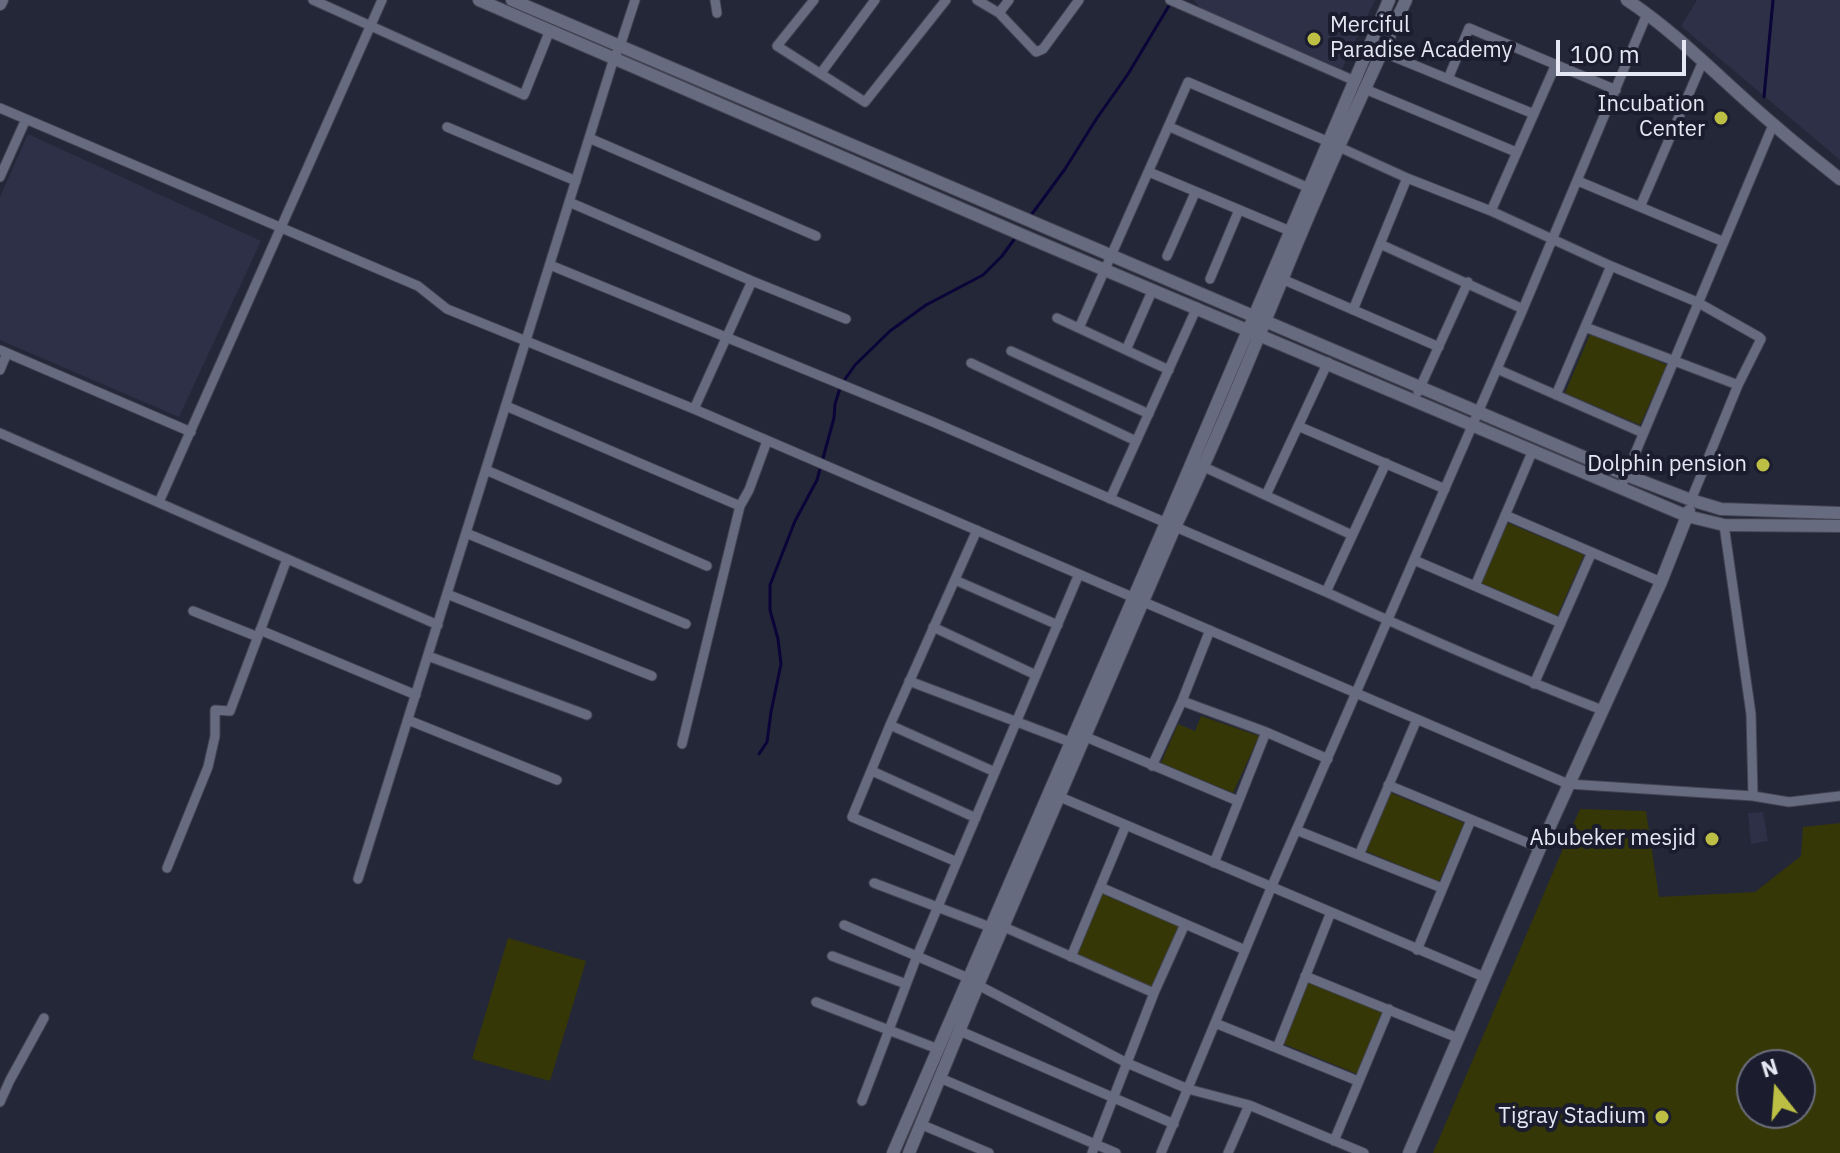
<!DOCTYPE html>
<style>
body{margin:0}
#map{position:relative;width:1840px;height:1153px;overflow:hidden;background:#242738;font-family:"IBM Plex Sans",sans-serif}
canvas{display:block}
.north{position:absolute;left:1736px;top:1049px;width:80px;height:80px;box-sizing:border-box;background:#1b1d2e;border:2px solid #6c6e7d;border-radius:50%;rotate:343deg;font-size:22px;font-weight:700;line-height:32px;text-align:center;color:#e5e7f3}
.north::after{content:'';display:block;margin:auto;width:28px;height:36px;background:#bcbf43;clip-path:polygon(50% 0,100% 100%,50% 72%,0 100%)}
.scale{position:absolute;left:1556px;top:40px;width:130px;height:36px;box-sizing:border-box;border:4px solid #e5e7f3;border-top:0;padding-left:10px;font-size:24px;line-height:28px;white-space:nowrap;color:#e5e7f3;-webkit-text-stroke:6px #1b1d2e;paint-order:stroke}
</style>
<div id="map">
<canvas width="1840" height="1153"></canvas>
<div class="north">N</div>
<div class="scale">100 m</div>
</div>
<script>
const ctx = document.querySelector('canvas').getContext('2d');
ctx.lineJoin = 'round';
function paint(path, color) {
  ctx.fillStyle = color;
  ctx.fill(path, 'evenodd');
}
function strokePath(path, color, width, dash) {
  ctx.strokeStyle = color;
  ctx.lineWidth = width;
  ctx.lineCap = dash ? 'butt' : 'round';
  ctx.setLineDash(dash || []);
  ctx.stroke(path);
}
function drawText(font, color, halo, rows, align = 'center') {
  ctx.font = font + ' "IBM Plex Sans",sans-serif';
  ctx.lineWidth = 8;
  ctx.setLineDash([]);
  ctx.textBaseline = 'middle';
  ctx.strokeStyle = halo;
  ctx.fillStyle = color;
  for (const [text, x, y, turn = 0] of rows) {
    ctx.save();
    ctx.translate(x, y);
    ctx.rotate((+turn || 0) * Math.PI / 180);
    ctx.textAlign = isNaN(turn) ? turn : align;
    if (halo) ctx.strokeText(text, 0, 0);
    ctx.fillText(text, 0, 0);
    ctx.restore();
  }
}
paint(new Path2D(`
 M1194 0H1375L1342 69 1200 8Z
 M1697 0H1840V160L1681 26Z
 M28 134 261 241 179 417 0 340V197Z
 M1763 812 1768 841 1751 844 1748 813Z`), '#2d3047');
paint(new Path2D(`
 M1591 332 1667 365 1640 425 1565 393Z
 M1508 523 1584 555 1557 616 1481 583Z
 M1201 716 1259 736 1233 793 1161 763 1178 724 1195 731Z
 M1391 793 1464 823 1439 882 1366 851Z
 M1580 809 1646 811 1659 897 1755 892 1801 856 1803 827 1840 823V1153H1433ZM1752 1065H1800V1113H1752Z
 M1102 894 1179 926 1153 987 1076 954Z
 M508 938 586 961 550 1081 472 1059Z
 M1309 982 1382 1012 1357 1074 1284 1044Z`), '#363706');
strokePath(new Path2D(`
 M1764 97 1773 0
 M1029 218 1065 169 1097 118 1128 74 1170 4
 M759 754 767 742 771 712 781 664 778 639 770 610V585L795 521 817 480 834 418 835 404 841 385 855 365 890 331 926 305 983 275 1002 256 1016 237`), '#0b0438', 3);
const minor = new Path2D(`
 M313 0 524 95 550 30
 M715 0 717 13
 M814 0 777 46 865 102 946 0
 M977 0 999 13 1036 52 1043 49 1079 0
 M1170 0 1355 81
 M999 13 1009 0
 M1382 52 1534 114
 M821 73 875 0
 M1448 79 1469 28 1616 90
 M1365 89 1516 152
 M0 108 418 286 447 309 694 409 1568 784 1753 796 1789 802 1840 796
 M447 127 576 181
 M1170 127 1309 188
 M589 138 816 236
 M1339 147 1407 178 1491 211 1611 266 1697 302 1759 337 1761 339 1738 385 1691 500
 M1149 172 1290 231
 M0 177 26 119
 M1578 181 1724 242
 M569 202 752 281 846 319
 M1640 207 1703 61
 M1491 211 1556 64
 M1380 244 1523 309
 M1167 256 1195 193
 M550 265 933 422 1326 592C1417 634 1509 674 1602 710
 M1210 279 1239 210
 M1282 279 1439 347
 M1353 310 1407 178
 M1057 318 1169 370
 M1585 327 1738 385
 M1079 328 1188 82 1329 142
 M0 350 191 432
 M1126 350 1153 289
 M1011 351 1149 414
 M971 363 1136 441
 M1497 369 1643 433
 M0 370 7 353
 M1418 392 1468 282
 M1556 395 1611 266
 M506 406 740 506
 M694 409 752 281
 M1298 426 1445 489
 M0 433 438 625
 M1204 467 1352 535
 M486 470 707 566
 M1621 487 1773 125
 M1266 495 1328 362
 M1110 499 1197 307
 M159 502 382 0
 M1505 515 1661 582
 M1724 525 1751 714 1753 796
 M466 533 686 624
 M1414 560 1561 623
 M955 580 1058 625
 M1475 586 1533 450
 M1326 592 1386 463
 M447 594 652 676
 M193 611 258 637
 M933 627 1036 675
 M260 630 416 695
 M428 656 587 715
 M909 681 1070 742
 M1534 684 1592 552
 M1182 701 1266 732 1328 759
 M408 720 557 780
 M890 725 995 772
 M1086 737 1238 801
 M682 744 740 506 749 490 767 441
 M1152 766 1182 701 1210 630
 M872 771 976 818
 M1388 785 1540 848
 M1060 797 1484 977
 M1296 830 1442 888
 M1359 855 1417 719
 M957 862 852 817 890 725 977 530
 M1214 863 1266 732
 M167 868 208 767 215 736V710L230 711 287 559
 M358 879 614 58 620 46 635 0
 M874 883 990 927
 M1100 887 1245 950
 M844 925 968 978
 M1004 927 1154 993
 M1417 950 1471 820
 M832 956 906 984
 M1071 957 1126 825
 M1305 976 1458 1038
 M978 985 1127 1063 1188 1089 1249 1105 1364 1153
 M816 1002 938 1049
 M1215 1023 1358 1081
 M960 1031 1174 1124
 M1277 1048 1331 912
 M940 1078 1116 1153
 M862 1101 917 956 1079 574
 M0 1102 10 1080 44 1018
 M920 1124 989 1153
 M1334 1141 1389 1009
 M1092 1153 1154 993 1185 924
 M1161 1153 1271 888 1523 309 1647 14
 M1228 1153 1249 1105`);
const tertiary = new Path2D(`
 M479 0 1034 240 1687 516 1724 525 1840 526
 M512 0 1626 475 1691 500 1721 509 1840 513
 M1627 0C1680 35 1724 83 1773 124 1794 143 1818 161 1840 179
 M0 4 2 0
 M893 1153 1166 523 1389 0
 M909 1153 978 985 1175 527C1214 446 1248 363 1282 280 1320 185 1363 92 1406 0
 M1409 1153 1540 848 1661 582 1689 511`);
strokePath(minor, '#424352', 11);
strokePath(tertiary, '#424352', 14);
strokePath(minor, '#676b7f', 9);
strokePath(tertiary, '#676b7f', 12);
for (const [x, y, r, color] of [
 [1314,39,8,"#bcbf43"],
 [1721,118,8,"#bcbf43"],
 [1763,465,8,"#bcbf43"],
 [1712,839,8,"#bcbf43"],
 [1662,1117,8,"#bcbf43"]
]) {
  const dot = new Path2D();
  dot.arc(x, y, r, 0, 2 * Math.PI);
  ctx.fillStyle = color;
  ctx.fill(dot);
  strokePath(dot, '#1b1d2e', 3);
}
drawText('22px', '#e5e7f3', '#1b1d2e', [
 ["Merciful",1330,26,"left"],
 ["Paradise Academy",1330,51,"left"],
 ["Incubation",1705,105],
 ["Center",1705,130],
 ["Dolphin pension",1747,465],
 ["Abubeker mesjid",1696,839],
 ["Tigray Stadium",1646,1117]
], 'right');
</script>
